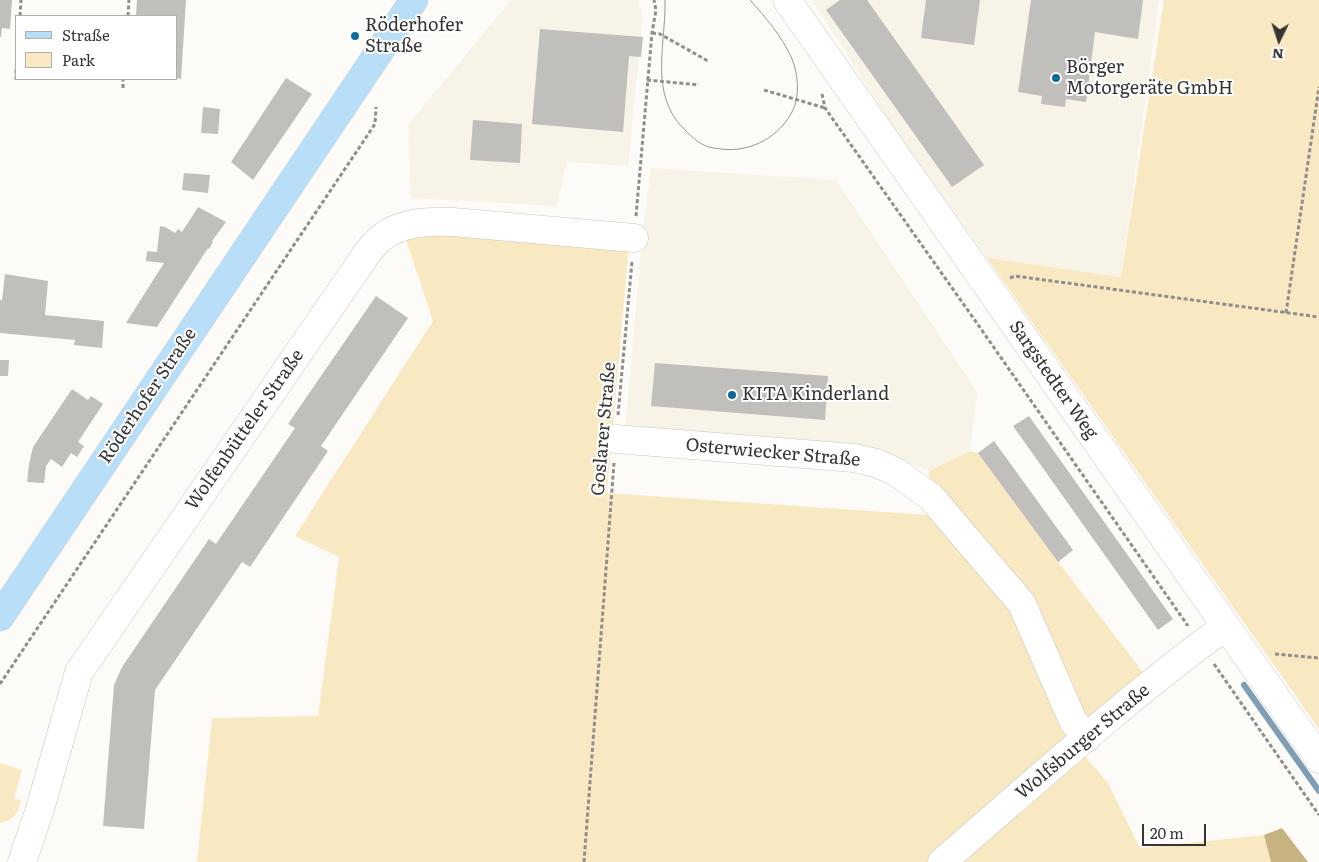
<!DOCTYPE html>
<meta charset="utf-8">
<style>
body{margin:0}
#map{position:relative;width:1319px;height:862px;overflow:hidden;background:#fdfbf7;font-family:Literata,serif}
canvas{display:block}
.legend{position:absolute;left:15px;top:15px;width:162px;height:65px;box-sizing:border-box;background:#fff;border:1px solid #afaeae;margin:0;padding:6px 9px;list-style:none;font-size:15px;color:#363534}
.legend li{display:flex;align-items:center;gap:10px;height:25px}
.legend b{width:25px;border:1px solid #afaeae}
.north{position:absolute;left:1254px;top:15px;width:50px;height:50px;-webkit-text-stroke:4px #fff;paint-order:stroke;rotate:184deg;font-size:14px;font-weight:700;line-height:20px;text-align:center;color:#363534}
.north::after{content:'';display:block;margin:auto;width:18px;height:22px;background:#363534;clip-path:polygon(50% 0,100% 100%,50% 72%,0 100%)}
.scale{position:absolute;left:1142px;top:824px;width:64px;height:22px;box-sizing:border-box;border:2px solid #363534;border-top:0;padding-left:6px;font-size:15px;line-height:18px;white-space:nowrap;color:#363534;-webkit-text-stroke:4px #fff;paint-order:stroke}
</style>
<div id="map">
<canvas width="1319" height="862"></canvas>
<ul class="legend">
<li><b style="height:6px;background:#b8def8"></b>Straße</li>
<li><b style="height:14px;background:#f9e9c2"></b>Park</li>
</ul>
<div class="north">N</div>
<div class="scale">20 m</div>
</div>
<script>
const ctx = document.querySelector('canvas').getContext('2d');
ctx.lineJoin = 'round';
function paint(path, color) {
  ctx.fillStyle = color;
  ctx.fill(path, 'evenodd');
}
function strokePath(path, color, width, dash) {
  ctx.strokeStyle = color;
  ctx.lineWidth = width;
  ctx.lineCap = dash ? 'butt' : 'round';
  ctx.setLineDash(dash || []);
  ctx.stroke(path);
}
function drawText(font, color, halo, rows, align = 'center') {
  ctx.font = font + ' Literata,serif';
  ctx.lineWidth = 4;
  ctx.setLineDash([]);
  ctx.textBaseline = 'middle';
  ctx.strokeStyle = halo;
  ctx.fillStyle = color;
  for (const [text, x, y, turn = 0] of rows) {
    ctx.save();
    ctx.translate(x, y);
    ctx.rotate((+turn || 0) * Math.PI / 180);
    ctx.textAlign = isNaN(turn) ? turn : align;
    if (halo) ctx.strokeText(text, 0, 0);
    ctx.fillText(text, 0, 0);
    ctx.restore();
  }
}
paint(new Path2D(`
 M511 0H638L643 16 628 166 567 162 557 206 411 198 408 125Z
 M812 0H1159L1121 277 987 258 893 127Z
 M651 168 836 180 977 392 970 451 929 471 898 459 847 443 625 429 643 227Z`), '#f7f3e7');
paint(new Path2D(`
 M1164 0H1319V729L987 258 1121 277Z
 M441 229 629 245 607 493 929 515V471L970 451 978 453 1058 562 1146 676 1065 733 1108 783 1140 848 1264 835 1271 862H197L212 718 318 716 339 557 295 536 433 321 406 240Z
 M0 763 22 770 14 799 21 800C18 813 15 820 0 823Z`), '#f9e9c2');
paint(new Path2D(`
 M1282 828 1308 862H1271L1264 835Z`), '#c7b382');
strokePath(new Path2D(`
 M1244 685 1319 791`), '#7d9eb5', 6);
paint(new Path2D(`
 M0 0H12L10 29 2 28 1 37H0Z
 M137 0H186L181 79 176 78V16H136Z
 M840 0H867L984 165 952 187 826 10Z
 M926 0H980L974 45 921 38Z
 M1031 0H1143L1138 39 1095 32 1086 102 1066 99 1065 107 1041 104 1042 96 1018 92Z
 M540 29 643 37 641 57 629 56 623 132 532 124Z
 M286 78 312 94 253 180 231 162Z
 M203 107 220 109 218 134 201 133Z
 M473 120 522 124 520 163 470 160Z
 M184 173 210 175 208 193 182 190Z
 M198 207 226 222 212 241 213 242 209 249 208 248 157 327 126 323 164 263 146 261 147 251 157 252 160 226 165 227 175 233 178 229 182 232Z
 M5 274 48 281 45 315 104 321 102 348 74 345 75 340 0 333V300H2Z
 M376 296 408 318 321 446 328 451 250 567 242 562 155 690 144 829 103 826 114 685 122 667 209 539 216 544 295 428 288 424Z
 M0 360H9L8 376H0Z
 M655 363 828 376 825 420 651 406Z
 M72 389 88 400 91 396 103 404 78 442 84 446 77 457 71 453 62 467 51 459 46 466 44 483 27 482 29 464 33 447Z
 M1029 416 1173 619 1158 630 1013 426Z
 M994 441 1073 550 1058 562 978 453Z`), '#c1bfbb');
const minor = new Path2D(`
 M787 0 1319 759
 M616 439 854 458 876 463 896 472 931 497 1022 604 1073 721 1087 738
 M22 862 40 809 79 672 359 265C365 256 372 245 381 238 401 222 428 221 453 222L634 238
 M942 862C1035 782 1127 698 1226 626`);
const major = new Path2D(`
 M0 617 414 0`);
strokePath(minor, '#c8c6c2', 29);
strokePath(major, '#d7d7d6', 29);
strokePath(new Path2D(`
 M20 16 21 0
 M128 16 129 0
 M652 33 660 34 708 61
 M16 80V68
 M647 80 699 85
 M123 88V79
 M764 90 825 108
 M822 94 825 108 974 319 1188 626
 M636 216 652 33 656 10 654 0
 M1010 278 1015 276 1319 317
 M1286 313 1319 87
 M618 415 632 262
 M1275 654 1319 658
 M1214 664 1319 815
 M0 684 375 124 376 107
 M584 862 614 463`), '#908e8c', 3, [4, 2.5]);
strokePath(minor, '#fff', 28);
strokePath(major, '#b8def8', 28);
strokePath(new Path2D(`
 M665 0C666 34 655 73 668 105 672 115 677 122 685 130 691 136 698 143 706 146 710 148 716 148 721 149 750 153 780 137 793 110 800 96 798 73 792 59 782 36 766 18 750 0`), '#989694', 1);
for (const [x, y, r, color] of [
 [355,36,5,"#106a99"],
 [1056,78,5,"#106a99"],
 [732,395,5,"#106a99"]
]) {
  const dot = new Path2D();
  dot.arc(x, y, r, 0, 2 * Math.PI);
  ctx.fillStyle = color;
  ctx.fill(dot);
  strokePath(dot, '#fff', 2);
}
drawText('18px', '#363534', '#fff', [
 ["Röderhofer",365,26],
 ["Straße",365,47],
 ["Börger",1066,68],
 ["Motorgeräte GmbH",1066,89],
 ["KITA Kinderland",742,395]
], 'left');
drawText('18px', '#363534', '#fff', [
 ["Sargstedter Weg",1053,380,55],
 ["Röderhofer Straße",148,396,-56],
 ["Goslarer Straße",604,429,-85],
 ["Wolfenbütteler Straße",245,430,-55],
 ["Osterwiecker Straße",773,453,5],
 ["Wolfsburger Straße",1083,742,-40]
]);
</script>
